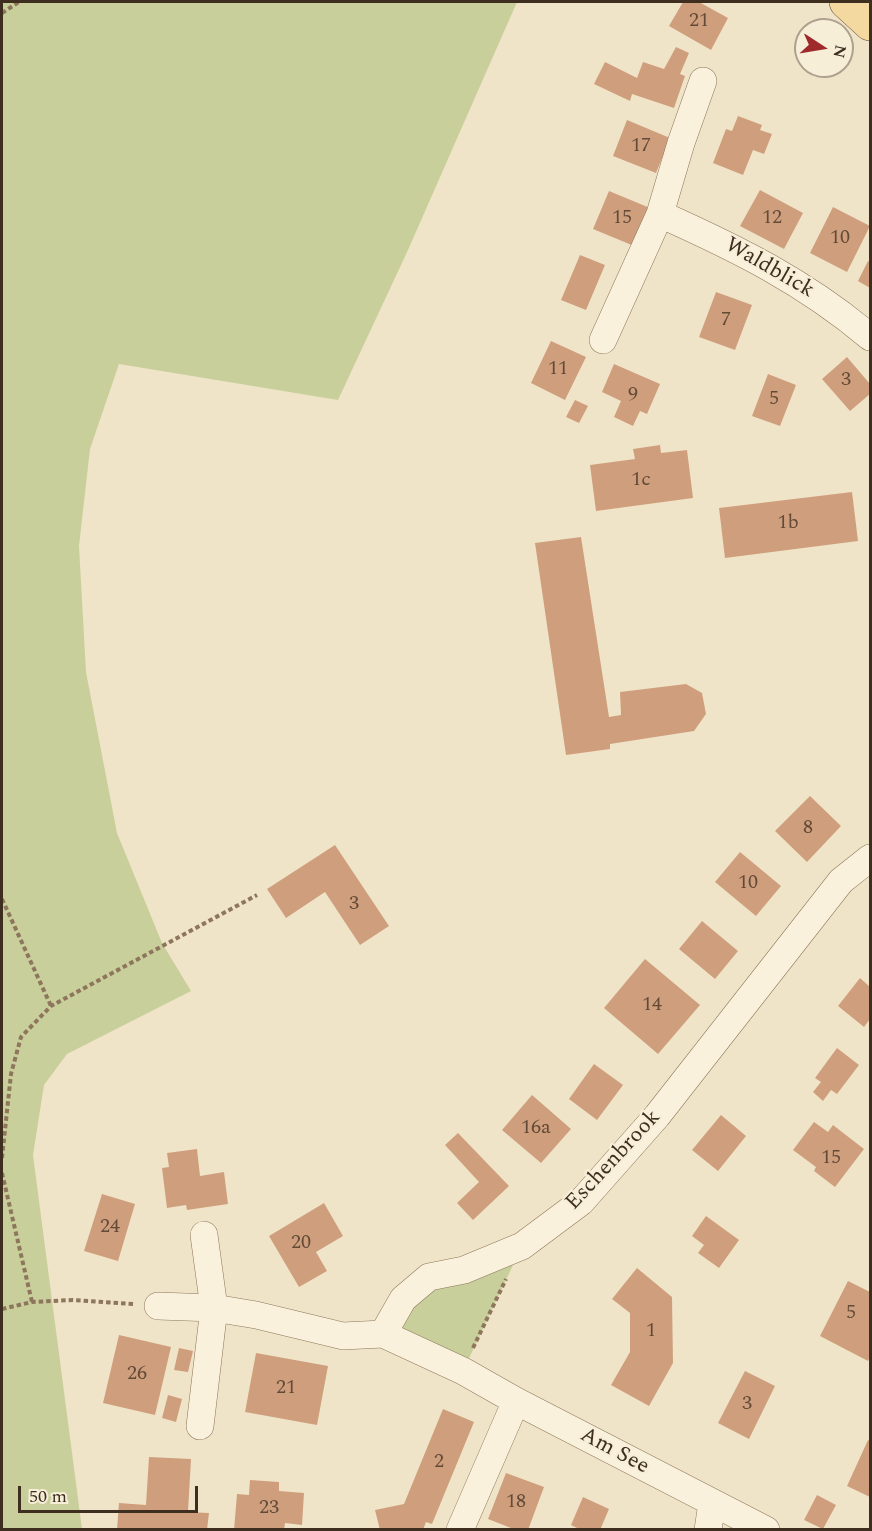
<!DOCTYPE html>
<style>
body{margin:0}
#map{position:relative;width:872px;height:1531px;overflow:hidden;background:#f0e4c8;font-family:Spectral,serif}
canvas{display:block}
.frame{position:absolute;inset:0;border:3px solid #3d2e20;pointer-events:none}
.north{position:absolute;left:794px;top:18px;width:60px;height:60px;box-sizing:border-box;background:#f7eed8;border:2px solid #ada18e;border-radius:50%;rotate:102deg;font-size:16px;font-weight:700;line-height:24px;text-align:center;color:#3d2e20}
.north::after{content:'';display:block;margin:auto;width:21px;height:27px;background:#9e2a2b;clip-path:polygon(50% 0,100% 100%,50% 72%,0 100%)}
.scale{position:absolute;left:18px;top:1486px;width:180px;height:27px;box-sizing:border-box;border:3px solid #3d2e20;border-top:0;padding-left:8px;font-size:18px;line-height:21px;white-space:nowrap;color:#3d2e20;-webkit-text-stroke:4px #f7eed8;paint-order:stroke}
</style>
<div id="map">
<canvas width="872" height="1531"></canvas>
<div class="frame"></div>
<div class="north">N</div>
<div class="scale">50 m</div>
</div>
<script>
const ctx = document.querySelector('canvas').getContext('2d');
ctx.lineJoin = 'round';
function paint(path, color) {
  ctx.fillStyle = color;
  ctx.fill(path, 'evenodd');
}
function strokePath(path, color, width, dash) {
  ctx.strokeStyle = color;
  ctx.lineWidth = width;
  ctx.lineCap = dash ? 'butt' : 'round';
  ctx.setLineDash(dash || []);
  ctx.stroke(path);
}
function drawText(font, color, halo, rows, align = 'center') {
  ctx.font = font + ' Spectral,serif';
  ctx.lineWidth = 4.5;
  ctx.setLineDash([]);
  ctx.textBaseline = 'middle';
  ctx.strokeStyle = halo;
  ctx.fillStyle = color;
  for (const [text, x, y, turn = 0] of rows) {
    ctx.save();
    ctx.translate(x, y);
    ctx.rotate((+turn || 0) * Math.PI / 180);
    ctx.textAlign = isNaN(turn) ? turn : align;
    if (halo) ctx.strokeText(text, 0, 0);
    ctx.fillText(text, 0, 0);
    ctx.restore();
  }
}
paint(new Path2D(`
 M2 2H517L408 250 338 400 119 364 90 449 79 546 86 672 117 833 162 943 191 991 67 1054 44 1085 33 1155 82 1529H2Z
 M522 1246 463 1371 383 1334 403 1299Z`), '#c9cf9b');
paint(new Path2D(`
 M683 2H699L728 18 711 50 669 26Z
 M676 47 689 53 680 74 685 76 674 108 632 94 630 101 594 84 605 62 637 78 643 62 664 69Z
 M738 116 762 125 760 130 772 134 764 154 753 150 743 175 713 163 726 129 732 131Z
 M627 120 670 138 656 173 613 156Z
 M760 190 803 213 784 249 740 226Z
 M609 191 650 208 634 246 593 229Z
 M833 207 870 226 847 272 810 253Z
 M580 255 605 265 586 310 561 300Z
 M868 261 870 262V288L858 281Z
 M716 292 752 305 735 350 699 337Z
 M551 341 586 357 565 400 531 383Z
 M847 357 870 384V394L850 411 822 379Z
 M614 364 660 384 647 414 640 411 633 426 614 417 621 401 602 392Z
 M768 374 796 385 780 426 752 416Z
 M575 400 588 406 579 423 566 417Z
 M660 445 661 453 687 450 693 498 596 511 590 465 635 459 633 449Z
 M852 492 858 541 725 558 719 508Z
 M581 537 609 717 621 715 620 692 686 684 702 693 706 714 694 731 610 744V749L566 755 535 543Z
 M810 796 841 826 807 862 775 831Z
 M335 845 389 926 360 945 325 892 286 918 267 889Z
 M740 852 781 886 756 916 715 882Z
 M702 921 738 951 715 979 679 949Z
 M645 959 700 1005 658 1054 604 1008Z
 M860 978 870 987V1019L864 1027 838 1006Z
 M837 1048 859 1065 837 1094 831 1090 823 1101 813 1092 821 1082 815 1078Z
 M594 1064 623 1085 597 1120 569 1099Z
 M532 1095 571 1129 541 1163 502 1130Z
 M721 1115 746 1136 718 1171 692 1150Z
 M814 1122 828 1132 833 1125 864 1149 835 1187 814 1171 816 1167 793 1150Z
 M458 1133 509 1186 473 1220 457 1203 479 1182 445 1145Z
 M197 1149 200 1176 224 1172 228 1204 187 1210 186 1205 167 1208 162 1168 169 1167 167 1153Z
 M102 1194 135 1204 118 1261 84 1251Z
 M324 1203 343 1236 316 1252 327 1271 299 1287 269 1236Z
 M706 1216 739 1240 719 1268 698 1253 704 1245 692 1236Z
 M637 1268 672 1297 673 1363 649 1406 611 1385 630 1352V1313L612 1299Z
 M848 1281 870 1292V1357L868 1361 820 1336Z
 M119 1335 171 1347 155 1415 103 1403Z
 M179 1348 193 1351 188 1372 174 1370Z
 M256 1353 328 1366 317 1425 245 1412Z
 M745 1371 775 1386 749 1439 718 1423Z
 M168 1395 182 1399 176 1422 162 1418Z
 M443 1409 474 1422 432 1524 426 1522 423 1530H380L375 1510 404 1504Z
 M868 1440 870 1441V1497L847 1486Z
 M149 1457 191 1459 188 1512 209 1513 207 1530H117L119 1503 146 1505Z
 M506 1473 544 1487 528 1530H516L488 1519Z
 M250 1480 279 1482V1491L304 1493 302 1525 285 1523 284 1530H234L237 1494 249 1495Z
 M817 1495 836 1505 823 1529 804 1520Z
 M583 1497 609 1509 600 1530H581L571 1525Z`), '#cf9f7d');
const minor = new Path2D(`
 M660 214C738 249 805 282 870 337
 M603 340 660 214 681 143 703 81
 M158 1306 214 1308 256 1315 343 1336 383 1334 463 1371 516 1401 766 1530
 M383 1334 403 1299 429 1277 464 1270 522 1246 581 1202 657 1116 841 881 870 858
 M200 1426 214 1308 204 1235
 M460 1530 516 1401
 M708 1530 712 1503`);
const major = new Path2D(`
 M846 2 870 24`);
strokePath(minor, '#8d765c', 28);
strokePath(major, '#5b4430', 34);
strokePath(new Path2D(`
 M2 13 19 2
 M2 899 51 1006
 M2 1158 11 1074 21 1037 51 1006 257 895
 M2 1173 32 1302
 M2 1309 32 1302 73 1300 134 1304
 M473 1348 506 1279`), '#8d765c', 4, [4.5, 3]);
strokePath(minor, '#faf1dc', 27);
strokePath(major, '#f3d9a0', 33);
drawText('20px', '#624a37', null, [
 ["21",699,22],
 ["17",641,147],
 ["15",622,219],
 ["12",772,219],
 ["10",840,239],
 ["7",726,321],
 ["11",558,370],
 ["3",846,381],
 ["9",633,396],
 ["5",774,400],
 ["1c",641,481],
 ["1b",788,524],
 ["8",808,829],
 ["10",748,884],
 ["3",354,905],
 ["14",652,1006],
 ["16a",536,1129],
 ["15",831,1159],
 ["24",110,1228],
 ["20",301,1244],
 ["5",851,1314],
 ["1",651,1332],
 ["26",137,1375],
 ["21",286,1389],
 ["3",747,1405],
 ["2",439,1463],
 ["18",516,1503],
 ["23",269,1509]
]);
drawText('22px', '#3d2e20', '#f7eed8', [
 ["Waldblick",769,269,30],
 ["Eschenbrook",614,1161,-47],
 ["Am See",614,1452,28]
]);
</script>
